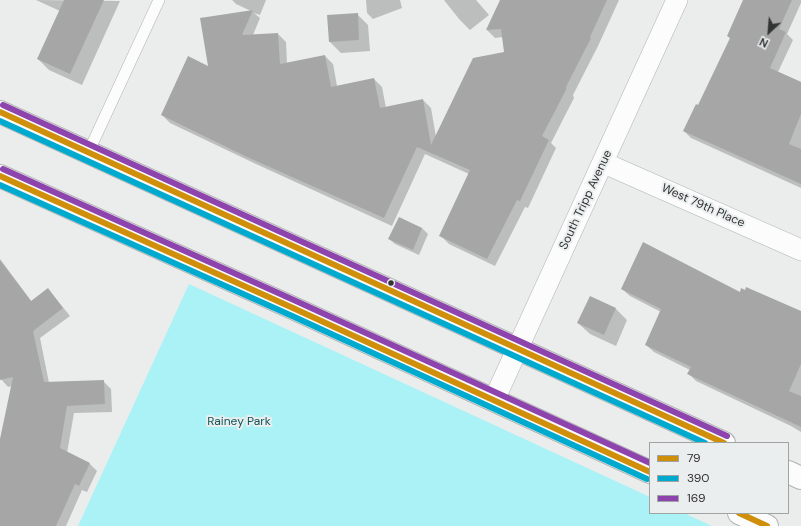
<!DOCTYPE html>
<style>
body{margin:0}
#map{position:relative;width:801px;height:526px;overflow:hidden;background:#ebeded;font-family:"DM Sans",sans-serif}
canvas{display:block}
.legend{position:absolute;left:649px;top:442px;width:140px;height:72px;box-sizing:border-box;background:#eaeeee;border:1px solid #a0a3a3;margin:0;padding:5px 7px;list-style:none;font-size:12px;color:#323333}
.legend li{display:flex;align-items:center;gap:8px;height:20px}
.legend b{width:20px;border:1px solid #a0a3a3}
.north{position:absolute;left:749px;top:12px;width:40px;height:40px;-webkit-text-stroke:3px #eaeeee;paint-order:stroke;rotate:206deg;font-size:11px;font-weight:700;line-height:16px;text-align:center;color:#323333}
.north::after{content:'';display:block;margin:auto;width:14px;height:18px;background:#323333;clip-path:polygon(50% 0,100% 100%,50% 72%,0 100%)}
</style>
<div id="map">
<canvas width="801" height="526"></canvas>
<ul class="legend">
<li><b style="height:5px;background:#d08f0a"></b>79</li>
<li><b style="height:5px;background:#00a9ce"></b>390</li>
<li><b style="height:5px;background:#8e44ad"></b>169</li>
</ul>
<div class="north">N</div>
</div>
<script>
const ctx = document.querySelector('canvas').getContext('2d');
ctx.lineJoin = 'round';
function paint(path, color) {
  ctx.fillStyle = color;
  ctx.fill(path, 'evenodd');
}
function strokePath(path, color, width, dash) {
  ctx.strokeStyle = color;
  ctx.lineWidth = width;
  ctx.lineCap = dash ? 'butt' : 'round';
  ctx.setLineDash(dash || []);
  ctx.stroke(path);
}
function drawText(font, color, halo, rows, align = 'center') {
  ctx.font = font + ' "DM Sans",sans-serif';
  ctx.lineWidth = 4;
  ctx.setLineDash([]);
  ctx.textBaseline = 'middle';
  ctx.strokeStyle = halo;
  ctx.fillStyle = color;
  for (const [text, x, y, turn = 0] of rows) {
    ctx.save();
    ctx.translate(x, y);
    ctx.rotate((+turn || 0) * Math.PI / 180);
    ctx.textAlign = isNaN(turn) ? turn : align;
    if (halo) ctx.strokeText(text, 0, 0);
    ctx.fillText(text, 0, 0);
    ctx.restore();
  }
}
paint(new Path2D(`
 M189 284 650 497V513H684L712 526H78Z`), '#aaf2f5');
paint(new Path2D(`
 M36 0 120 1 82 85 49 70 38 59 60 11Z
 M232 0H266L260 15 254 13 260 18 253 35 278 34 286 42 287 64 325 56 333 64 337 86 374 79 382 87 386 108 423 100 431 108 436 137 505 53 503 37 495 38 487 30 502 0H619L598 46 573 95 574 98 551 143 556 148 528 208 525 207 495 266 449 244 441 236 469 174 425 154 392 226 256 164 170 123 162 115 210 67 251 11 236 4Z
 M366 0H400L402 8 373 19 367 13Z
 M444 0H476L489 15 470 30 459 19Z
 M744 0H801V3L787 34 793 40 778 72 801 82V188L691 138 684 131 699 106 731 39 728 36Z
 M357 14 368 25 370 51 341 53 330 42Z
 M399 218 422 228 428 234 419 255 395 244 389 239Z
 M0 259 32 302 48 289 70 316 40 338 49 383 103 381 111 389 112 412 74 413 67 453 90 464 97 471 87 492 82 490 66 526H0V444L12 386 8 387 0 378Z
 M622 289 741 293 801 312V432L791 426 696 381 689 374 690 370 654 352 646 345 661 312 630 296Z
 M590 297 616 309 627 320 616 346 590 334 578 323Z`), '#0003');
paint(new Path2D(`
 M64 0H104L70 74 37 59Z
 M500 0H607L590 37 591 38 566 87V90L542 136 549 140 520 201 517 200 487 259 439 236 470 170 417 147 384 218 247 157 161 115 188 56 208 66 200 18 253 10 242 35 278 33 280 64 325 55 331 87 374 78 380 108 423 99 431 145 473 58 504 52 501 29 486 30Z
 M743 0H792L779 29 786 32 770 68 801 82V114L789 144 801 149V184L683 131 696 104 698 105 730 38 727 36Z
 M358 13 359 40 329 42 327 15Z
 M399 217 422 228 413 250 388 239Z
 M643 242 740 292 741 288 745 290 746 287 801 311V364L789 391 801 396V427L687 374 691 367 645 345 661 309 621 289Z
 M0 260 31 301 48 288 63 308 33 331 44 382 104 380 105 404 67 406 60 448 90 463 79 486 75 484 56 526H0V439L13 377 0 380Z
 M590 296 616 308 604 335 577 323Z`), '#a6a6a6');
const service = new Path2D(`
 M88 153 159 0`);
const minor = new Path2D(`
 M604 163 801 250
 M494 400 677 0`);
const secondary = new Path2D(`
 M0 112 724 443
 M0 176 293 308 650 472
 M788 472 801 478
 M739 513 767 526`);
strokePath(service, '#b1b3b3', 12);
strokePath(minor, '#b1b3b3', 22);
strokePath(secondary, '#b1b3b3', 24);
strokePath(service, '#fcfcfc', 11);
strokePath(minor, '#fcfcfc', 21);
strokePath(secondary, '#fcfcfc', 22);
strokePath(new Path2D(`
 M0 112 724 443
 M0 176 293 308 650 472
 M739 513 767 526`), '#d08f0a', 6);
strokePath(new Path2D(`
 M0 121 705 443
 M0 185 290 315 647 479`), '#00a9ce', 6);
strokePath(new Path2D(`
 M3 105 727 436
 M3 169 296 301 650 463`), '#8e44ad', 6);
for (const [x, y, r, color] of [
 [391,283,3.5,"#323333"]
]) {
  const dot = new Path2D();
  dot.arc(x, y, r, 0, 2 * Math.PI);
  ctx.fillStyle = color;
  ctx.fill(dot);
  strokePath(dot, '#eaeeee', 1.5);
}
drawText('12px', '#323333', '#eaeeee', [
 ["South Tripp Avenue",586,200,-65],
 ["West 79th Place",703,206,24]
]);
drawText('12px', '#135659', '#eaeeee', [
 ["Rainey Park",239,422]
]);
</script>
